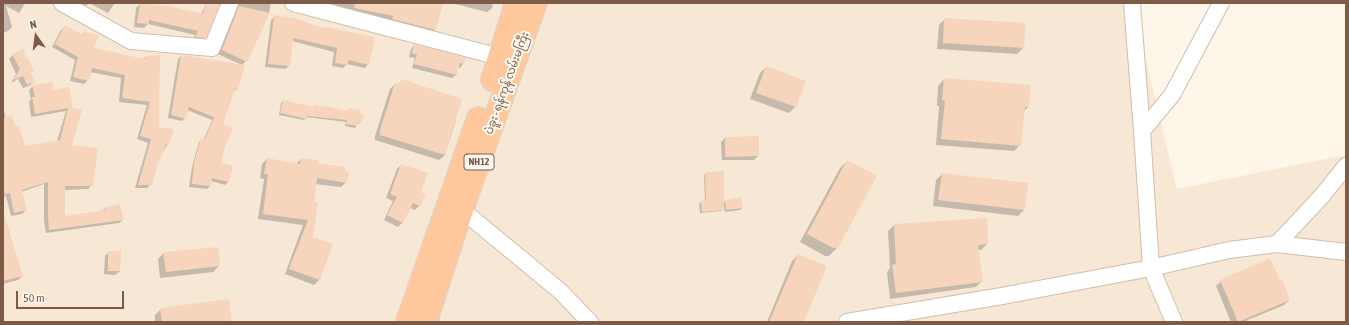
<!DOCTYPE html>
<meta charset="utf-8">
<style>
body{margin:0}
#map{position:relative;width:1349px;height:325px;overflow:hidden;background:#fef6e9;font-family:"Asap Condensed",sans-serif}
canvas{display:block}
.frame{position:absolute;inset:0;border:4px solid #7d5b48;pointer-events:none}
.north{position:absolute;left:16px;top:16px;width:40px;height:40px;-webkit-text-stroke:3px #fffaf1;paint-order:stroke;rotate:346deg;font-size:11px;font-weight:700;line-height:16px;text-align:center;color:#7d5b48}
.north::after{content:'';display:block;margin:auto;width:14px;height:18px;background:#7d5b48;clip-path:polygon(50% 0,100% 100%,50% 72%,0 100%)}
.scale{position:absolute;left:16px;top:291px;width:108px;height:18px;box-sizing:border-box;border:2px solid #7d5b48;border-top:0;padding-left:5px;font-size:12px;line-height:14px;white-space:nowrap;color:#7d5b48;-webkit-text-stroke:3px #fffaf1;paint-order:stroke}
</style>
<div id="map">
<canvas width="1349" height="325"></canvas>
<div class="frame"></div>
<div class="north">N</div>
<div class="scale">50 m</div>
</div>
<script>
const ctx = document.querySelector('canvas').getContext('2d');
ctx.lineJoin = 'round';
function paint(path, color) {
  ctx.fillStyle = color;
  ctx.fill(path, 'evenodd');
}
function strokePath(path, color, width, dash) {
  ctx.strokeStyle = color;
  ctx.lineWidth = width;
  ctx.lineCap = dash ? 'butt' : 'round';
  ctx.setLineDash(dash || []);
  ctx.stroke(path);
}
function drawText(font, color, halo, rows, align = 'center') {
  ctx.font = font + ' "Asap Condensed","Noto Sans Myanmar",sans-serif';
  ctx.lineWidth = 4;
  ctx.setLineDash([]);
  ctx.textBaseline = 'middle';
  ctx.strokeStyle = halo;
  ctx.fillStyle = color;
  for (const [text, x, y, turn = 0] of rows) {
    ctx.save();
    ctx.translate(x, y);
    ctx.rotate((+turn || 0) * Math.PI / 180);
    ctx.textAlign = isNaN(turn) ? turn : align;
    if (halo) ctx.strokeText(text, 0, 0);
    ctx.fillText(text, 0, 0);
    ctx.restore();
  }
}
paint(new Path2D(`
 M3 3H1132L1177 189 1346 155V322H3Z`), '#f7e8d6');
paint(new Path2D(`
 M3 3H25L19 13 6 6 12 27 8 31 3 33Z
 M81 3H115L108 13 89 3 86 6Z
 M206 3 218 4 205 37 201 41 192 40 195 35 148 24 144 28 134 27 136 8 140 4 201 15Z
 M237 3H271L269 13 246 61 242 65 237 89 233 92 221 125 227 140 225 143 219 163 228 182 225 185 211 181 210 186 207 189 189 187 192 167 199 142 202 139H204L212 120 187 110 185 118 182 121 168 118 178 59 181 56 242 65 218 54 235 11Z
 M318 3H442L435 30 431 34Z
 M451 3H493L492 8 487 12Z
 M274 17 325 29 326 28 368 64 365 68 347 64 343 68 332 66 334 52 292 41 289 66 285 69 265 67 271 20Z
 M945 19 1023 48 1017 54 937 49 939 25Z
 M65 27 81 35 85 32 93 49 142 60 145 57 158 128 168 144 165 148 157 164 151 184 147 188H135L148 143 137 139 147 105 119 102 121 78 90 72 88 80 84 84 70 81 75 60 52 47 61 30Z
 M414 45 465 59 463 64 460 68 458 67 456 75 452 78 412 68 415 58 409 57 411 49Z
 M13 55 32 71 30 73 34 82 29 86 23 88 18 79 11 83 16 74 9 59Z
 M766 67 805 82 795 107 789 113 750 99 760 73Z
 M944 79 1028 107 1023 112 1020 145 1014 151 936 145 939 106H937L938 86Z
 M402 80 456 120 445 155 439 160 375 140V136L390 89 395 84 398 85Z
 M33 86 53 91 72 107 71 108V146L92 185 88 189 64 190V217L102 211 106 208 123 220 119 223 46 233 44 221V184L21 192 26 210 22 214 11 216 6 196 3 197V108L6 118 15 127 25 147 57 141 66 111 31 117 29 102 31 99 29 90Z
 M283 101 313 108 314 106 348 111 350 109 359 115 361 122 358 124 355 128 345 126 346 122 306 117 304 120 279 115 281 103Z
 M725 138 758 156 754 160H722L721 142Z
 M267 159 296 164 301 159 317 164 346 182 341 187 315 184 312 238 332 245 319 280 314 285 285 274 303 225 258 219 264 179 260 178 262 164Z
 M847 161 837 248 829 256H825L800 242 840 168Z
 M401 165 420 192 424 194 419 206 415 210 410 208 402 223 398 227 384 220 393 201 386 198 397 169Z
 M706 173 723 203 725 201 742 208 740 210 725 212 724 208 721 211 700 213 699 204 701 202H705L704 175Z
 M942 174 1027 184 1024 210 1018 216 933 206 936 180Z
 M894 225 987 244 981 250H978L982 281 976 287 890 299 887 272 890 268 888 231Z
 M3 237 22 276 18 280 3 284Z
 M218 248 219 266 213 272 160 278 158 259 164 253Z
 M109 252 120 271 115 275 104 274 105 256Z
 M798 255 803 322H767L792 261Z
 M1221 281 1289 300 1284 305 1243 322H1231L1216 286Z
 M161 309 231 322H155V315Z`), '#0003');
paint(new Path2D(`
 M140 3 170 6 203 14 206 3 220 4 206 38 195 37 198 31 149 20V24L137 23Z
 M355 3H443L436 30 392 19 393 16 354 8Z
 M239 6 270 13 247 62 222 50Z
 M274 15 295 18 326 29V27L375 37 369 65 348 60V65L335 63 337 48 293 38 290 66 268 64Z
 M944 18 1026 23 1024 48 943 43Z
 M65 25 83 35 84 31 99 36 94 48 145 59V56L160 55 159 127 174 129 169 145 166 144 159 163 158 162 152 185H138L151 139 140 136 150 102 122 98 125 75 92 68 89 81 73 77 78 57 55 44Z
 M414 44 466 58 464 64 460 63 457 75 414 64 417 55 412 53Z
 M23 49 26 58 27 57 34 71 31 72 35 82 27 85 23 76 13 80 20 69 12 54Z
 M181 55 245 65 238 90 235 89 223 124 233 128 228 141 227 140 221 163 233 166 229 182 212 178 211 186 192 184 194 163 201 138 205 139 214 117 189 107 186 119 171 115Z
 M766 66 806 81 796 107 756 93Z
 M944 78 1031 85 1029 107H1025L1021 146 941 139 945 101 942 100Z
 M401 79 462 99 445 155 380 135V130L395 83 399 84Z
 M52 82 54 90 69 87 73 107H71L82 110 72 145 98 148 93 186H65V216L106 210 105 207 120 204 124 220 49 230 48 216V182L22 190 27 210 14 213 10 193 5 195 3 187V117L12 115 15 126 19 125 25 146 60 140 68 108 35 114 32 97H35L32 85Z
 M283 100 314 107V105L330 107 349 111V108L361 110 360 114 363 115 362 122H359L358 126 346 124 347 120 307 116V119L280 113Z
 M759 136V156L725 157V137Z
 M267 158 300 164 301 158 319 160 318 163 345 167V171L349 172 347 183 317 178 314 202 318 203 313 237 333 244 320 280 289 269 308 220 263 214 268 174H264Z
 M847 160 877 176 838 248H833L807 234Z
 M401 164 428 173 421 192 426 194 420 206 413 203 403 223 387 215 397 197 390 194Z
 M724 171V210L702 212 701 201 706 200 705 172Z
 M942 173 1028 183 1025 210 938 200Z
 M741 197 743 208 726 210 725 200Z
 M3 217H5L23 276 3 281Z
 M987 218 988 244 978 245 983 282 896 293 892 265 896 264 894 224Z
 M218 247 220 266 166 272 163 252Z
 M108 251H121L120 271H108Z
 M798 254 827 266 804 322H769Z
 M1270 258 1280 280 1282 279 1290 300 1238 322 1220 280Z
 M229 299 232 322H162L160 308Z`), '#f7d5bd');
const minor = new Path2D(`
 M62 3 131 41 212 48 230 3
 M293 3 500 57
 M1132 3 1142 131 1151 268 1174 322
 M1142 131 1172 95 1221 3
 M452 207 462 210 560 291 590 322
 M1277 244 1321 197 1346 166
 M847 322 1002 296 1151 268 1229 250 1277 244 1346 252`);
const trunk = new Path2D(`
 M492 80 516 3
 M407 322 478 118
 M426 322 462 210 536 3`);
strokePath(minor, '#d3bdac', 18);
strokePath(trunk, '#ddd4cf', 24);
strokePath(minor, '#fff', 16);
strokePath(trunk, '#fec89c', 22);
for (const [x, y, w] of [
 [479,162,30]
]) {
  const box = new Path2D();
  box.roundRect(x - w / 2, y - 8, w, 16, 3);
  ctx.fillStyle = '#fffaf1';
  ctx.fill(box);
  strokePath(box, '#7d5b48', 1);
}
drawText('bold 10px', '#7d5b48', null, [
 ["NH12",479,162]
]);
drawText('11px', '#7d5b48', '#fffaf1', [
 ["ပဲခူး - ရန်ကုန် လမ်းမကြီး",507,83,-70]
]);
</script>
